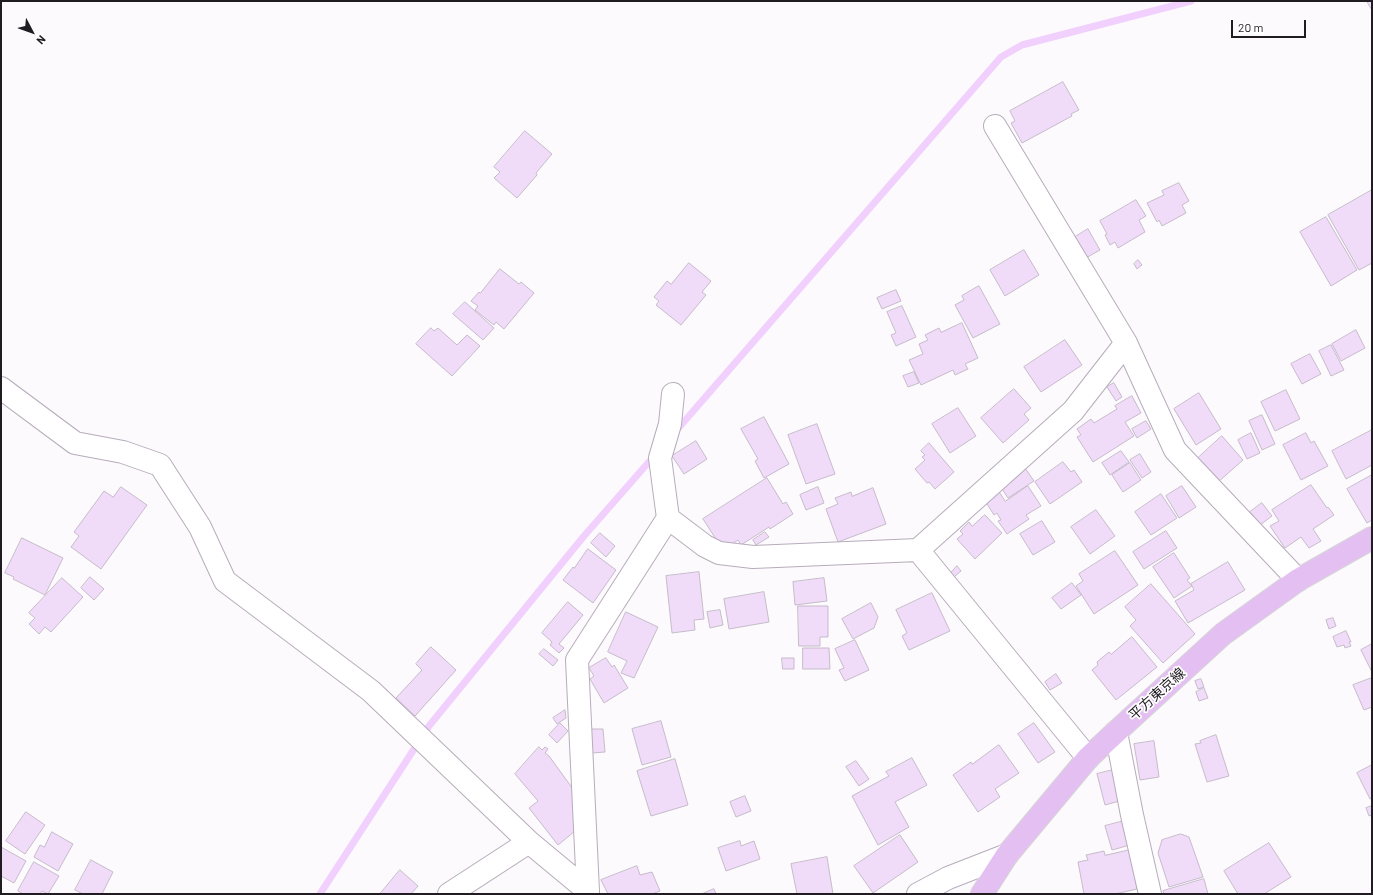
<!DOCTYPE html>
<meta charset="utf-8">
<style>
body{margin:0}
#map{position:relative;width:1373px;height:895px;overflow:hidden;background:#fcfafd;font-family:Barlow,sans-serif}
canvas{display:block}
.frame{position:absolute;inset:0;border:2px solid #201c22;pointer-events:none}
.north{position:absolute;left:12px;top:12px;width:40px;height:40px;-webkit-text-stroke:3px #fff;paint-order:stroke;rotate:131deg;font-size:11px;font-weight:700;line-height:16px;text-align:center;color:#201c22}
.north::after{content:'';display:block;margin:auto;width:14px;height:18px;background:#201c22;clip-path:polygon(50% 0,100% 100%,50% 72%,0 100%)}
.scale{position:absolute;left:1231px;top:20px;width:75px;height:18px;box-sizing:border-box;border:2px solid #201c22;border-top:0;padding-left:5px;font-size:12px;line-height:14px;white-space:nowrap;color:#201c22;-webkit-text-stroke:3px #fff;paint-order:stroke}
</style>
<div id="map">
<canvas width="1373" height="895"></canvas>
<div class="frame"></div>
<div class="north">N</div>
<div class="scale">20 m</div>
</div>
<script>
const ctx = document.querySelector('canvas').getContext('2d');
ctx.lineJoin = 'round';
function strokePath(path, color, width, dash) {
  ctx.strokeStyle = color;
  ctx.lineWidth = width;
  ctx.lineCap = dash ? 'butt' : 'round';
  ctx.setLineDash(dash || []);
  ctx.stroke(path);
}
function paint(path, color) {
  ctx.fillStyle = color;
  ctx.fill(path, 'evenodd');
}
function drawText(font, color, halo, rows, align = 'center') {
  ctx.font = font + ' Barlow,"Noto Sans JP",sans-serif';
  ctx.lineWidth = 3.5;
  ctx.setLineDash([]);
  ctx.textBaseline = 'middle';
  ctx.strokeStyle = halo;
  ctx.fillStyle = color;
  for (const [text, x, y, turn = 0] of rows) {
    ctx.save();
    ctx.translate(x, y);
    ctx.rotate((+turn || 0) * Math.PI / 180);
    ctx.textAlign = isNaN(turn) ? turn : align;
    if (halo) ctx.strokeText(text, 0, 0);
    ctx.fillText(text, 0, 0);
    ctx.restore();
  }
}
strokePath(new Path2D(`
 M675 432 1001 57 1022 45 1191 1
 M320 894 429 726 584 536 655 455`), '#f1d0fe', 7);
const building = new Path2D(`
 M1367 1H1372V10Z
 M1063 82 1079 110 1071 114 1072 116 1022 143 1011 123 1015 121 1010 111Z
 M525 131 552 154 536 173 537 175 517 198 494 178 500 172 494 167Z
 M1179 183 1189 201 1182 205 1186 213 1162 226 1159 220 1157 222 1147 203 1164 195 1162 191Z
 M1372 190V263L1359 270 1328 215Z
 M1136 200 1146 216 1139 220 1145 232 1118 248 1115 242 1110 245 1105 235 1107 234 1100 221Z
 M1326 217 1357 270 1331 286 1300 232Z
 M1088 229 1100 250 1084 259 1072 239Z
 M1024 250 1039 275 1005 296 990 270Z
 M1138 260 1142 265 1137 269 1134 264Z
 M689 263 711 281 702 292 706 295 681 325 656 305 659 301 654 297 667 281 671 284Z
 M500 269 519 284 521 282 534 293 504 329 496 322 494 325 475 310 478 306 471 301 479 292 480 293Z
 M979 286 1000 324 973 338 955 305 964 300 962 296Z
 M896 290 901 301 882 309 877 298Z
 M465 302 494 328 483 340 453 314Z
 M902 306 916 337 896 346 891 335 896 333 887 312Z
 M962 323 978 358 965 364 968 369 955 375 953 370 921 385 909 360 923 354 919 344 928 340 925 335 939 328 941 332Z
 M431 328 434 331 438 328 457 345 467 335 480 346 452 376 416 344Z
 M1356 330 1365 348 1341 361 1332 344Z
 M1065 340 1082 365 1041 392 1024 367Z
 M1331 345 1344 370 1331 376 1319 351Z
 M1310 354 1321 374 1302 384 1291 364Z
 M914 372 919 383 908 387 903 376Z
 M1114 383 1122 397 1116 401 1107 387Z
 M1014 389 1031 408 1024 414 1029 420 1003 443 981 418Z
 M1286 390 1300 419 1275 431 1261 402Z
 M1199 393 1221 429 1196 445 1174 409Z
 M1132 396 1141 413 1125 422 1134 436 1093 462 1077 437 1081 435 1077 429 1091 419 1094 423 1117 409 1115 406Z
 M958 408 976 436 950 453 932 424Z
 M1262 415 1275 444 1262 450 1249 421Z
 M764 417 789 464 764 478 755 461 758 459 741 429Z
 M1146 421 1151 429 1137 438 1132 429Z
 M817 424 835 474 806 484 788 435Z
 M1372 430V465L1346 479 1332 451Z
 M1251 433 1260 453 1247 459 1238 440Z
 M1306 433 1311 443 1314 441 1328 466 1301 480 1283 445Z
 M1222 436 1243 460 1218 482 1197 459Z
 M696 441 707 459 684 474 672 456Z
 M929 443 954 472 935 489 929 482 927 483 915 469 925 460 922 457 925 455 921 451Z
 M1121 451 1129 462 1110 475 1102 463Z
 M1140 454 1151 472 1142 478 1130 460Z
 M1063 462 1071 472 1074 470 1082 482 1050 504 1035 482Z
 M1130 463 1141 480 1123 492 1112 475Z
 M1025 468 1034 481 1008 498 1000 486Z
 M1372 475V520L1367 523 1347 489Z
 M767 478 783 504 786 502 793 514 770 529 769 527 741 545 738 540 723 550 703 519Z
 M1311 485 1327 508 1328 507 1334 515 1313 529 1321 541 1309 548 1301 537 1285 548 1270 526 1279 521 1272 510Z
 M1028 486 1041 506 1026 515 1029 519 1007 534 998 521 1001 520 997 513 994 515 984 499 998 490 1005 501Z
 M1182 486 1196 507 1179 518 1166 496Z
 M121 487 147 505 101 569 71 547 79 536 74 532 104 491 113 497Z
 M818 487 824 503 806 510 800 495Z
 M873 488 886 524 838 542 826 509 838 504 835 498 851 492 852 496Z
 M1161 494 1177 518 1151 535 1135 512Z
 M1262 503 1272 516 1260 525 1250 512Z
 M1096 510 1115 536 1090 554 1071 527Z
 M985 515 1002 533 975 559 957 539 963 534 960 531 969 522 972 526Z
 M1042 521 1055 542 1033 555 1020 534Z
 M1166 531 1177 548 1144 569 1133 552Z
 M765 532 769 537 756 545 753 540Z
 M600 533 615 546 606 557 591 543Z
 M22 538 63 558 45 595 13 579 14 577 5 573Z
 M588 549 616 570 593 603 563 580 573 567 574 568Z
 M1115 551 1138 585 1094 614 1076 586 1083 581 1079 574Z
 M1174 553 1190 578 1187 580 1192 586 1174 598 1153 567Z
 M1228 562 1245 590 1188 623 1175 601 1194 590 1191 584Z
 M957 566 961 571 954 577 951 573Z
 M699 572 704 619 694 620 695 630 672 633 666 576Z
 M90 577 104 589 94 600 81 588Z
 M62 578 83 597 51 632 45 627 39 634 29 624 35 618 29 613Z
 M824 578 827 601 795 605 793 582Z
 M1072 583 1081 595 1061 609 1052 598Z
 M1151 584 1195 634 1163 663 1130 626 1136 620 1125 607Z
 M764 592 769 622 729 629 724 599Z
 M932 593 950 631 909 650 902 636 907 633 896 610Z
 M568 602 583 615 559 644 564 648 559 653 550 645 552 642 542 633Z
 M871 603 878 617 874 628 853 639 842 619Z
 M798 606H828V637H820V646H799Z
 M720 610 723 625 710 628 707 612Z
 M626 612 658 627 634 678 621 673 627 661 608 652Z
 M1333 618 1336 626 1329 629 1326 620Z
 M1346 631 1351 642H1349L1351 646 1345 648 1344 645 1337 647 1333 637Z
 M1132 637 1157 667 1116 700 1092 670 1098 665 1097 662 1109 652 1111 654Z
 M855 640 869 670 845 681 839 670 844 668 835 649Z
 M1372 644V672L1361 650Z
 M431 647 456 670 415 716 396 698 422 670 416 664Z
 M803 648H829L830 669H803Z
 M544 649 558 660 553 666 539 654Z
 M606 658 612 667 614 665 628 688 604 703 590 679 594 676 589 668Z
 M782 658H794V669H783Z
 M1056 674 1062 683 1050 690 1045 682Z
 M1372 678V707L1364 710 1353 685Z
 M1201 679 1204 687 1198 689 1195 681Z
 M1204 688 1208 698 1199 701 1196 692Z
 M565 710 566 718 557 724 553 718Z
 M661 721 671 757 642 765 632 729Z
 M560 723 568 731 557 743 549 735Z
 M1034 723 1055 752 1038 763 1018 734Z
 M591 729H603L605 752 592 753Z
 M1216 735 1229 776 1207 782 1195 744 1201 743 1200 741Z
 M1154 741 1159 777 1140 780 1134 744Z
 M999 745 1019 773 995 789 1000 797 978 812 953 775 971 762 972 764Z
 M539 747 542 750 545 747 548 749 545 753 549 756 573 789 575 831 558 845 529 808 538 801 515 774Z
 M912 758 927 785 895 802 909 827 878 845 852 796 889 776 886 772Z
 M675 759 688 805 651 816 637 771Z
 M856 761 869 779 859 786 846 767Z
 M1372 765V798L1370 799 1357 773Z
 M1121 768 1127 799 1105 805 1097 774Z
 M745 796 751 811 736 817 730 802Z
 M1372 806V815L1369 816 1366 808Z
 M26 812 45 825 25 854 6 841Z
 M1124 821 1130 845 1112 850 1105 826Z
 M52 832 73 844 58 871 34 857 40 845 44 847Z
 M1181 834 1189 837 1203 877 1169 887 1158 853 1162 840Z
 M900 835 918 862 873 893 854 866Z
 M740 841 741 846 754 841 760 859 726 871 718 848Z
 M1269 843 1291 877 1264 894H1238L1224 871Z
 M1 847 26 861 14 883 1 876Z
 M1130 850 1137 889 1115 894H1084L1078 862 1088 860 1086 855 1104 851 1105 855Z
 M827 857 833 894H797L791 864Z
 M91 860 113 872 102 894H83L75 890Z
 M34 862 59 876 48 894 42 891 40 894H23L18 891Z
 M637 866 640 875 652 872 660 891 652 894H608L601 880Z
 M400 870 418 886 411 894H380Z
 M1204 879 1208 894H1164L1163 891Z
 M714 889 716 894H702Z`);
paint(building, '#f0dbf9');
strokePath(building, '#c6bbca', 1);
const minor = new Path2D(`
 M995 126 1126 343 1175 450 1298 580
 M1 388 75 443 123 452 160 465 200 527 225 581 371 691 529 842 588 891V894
 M673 394 670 424 660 458 668 518 705 546 719 553 753 557 918 550 1073 411 1126 343
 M918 550 1088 758
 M1116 732 1132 815 1150 894
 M588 891 577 660 668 518
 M449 894 529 842
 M918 894 948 878 1007 855`);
const major = new Path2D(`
 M982 894 1007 855 1088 758 1116 732 1223 634 1298 580 1372 538`);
strokePath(minor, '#b7acbb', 24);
strokePath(major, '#d7d6d7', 24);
strokePath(minor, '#fff', 22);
strokePath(major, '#e4bff2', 22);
drawText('14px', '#201c22', '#fff', [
 ["平方東京線",1157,694,-42]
]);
</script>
